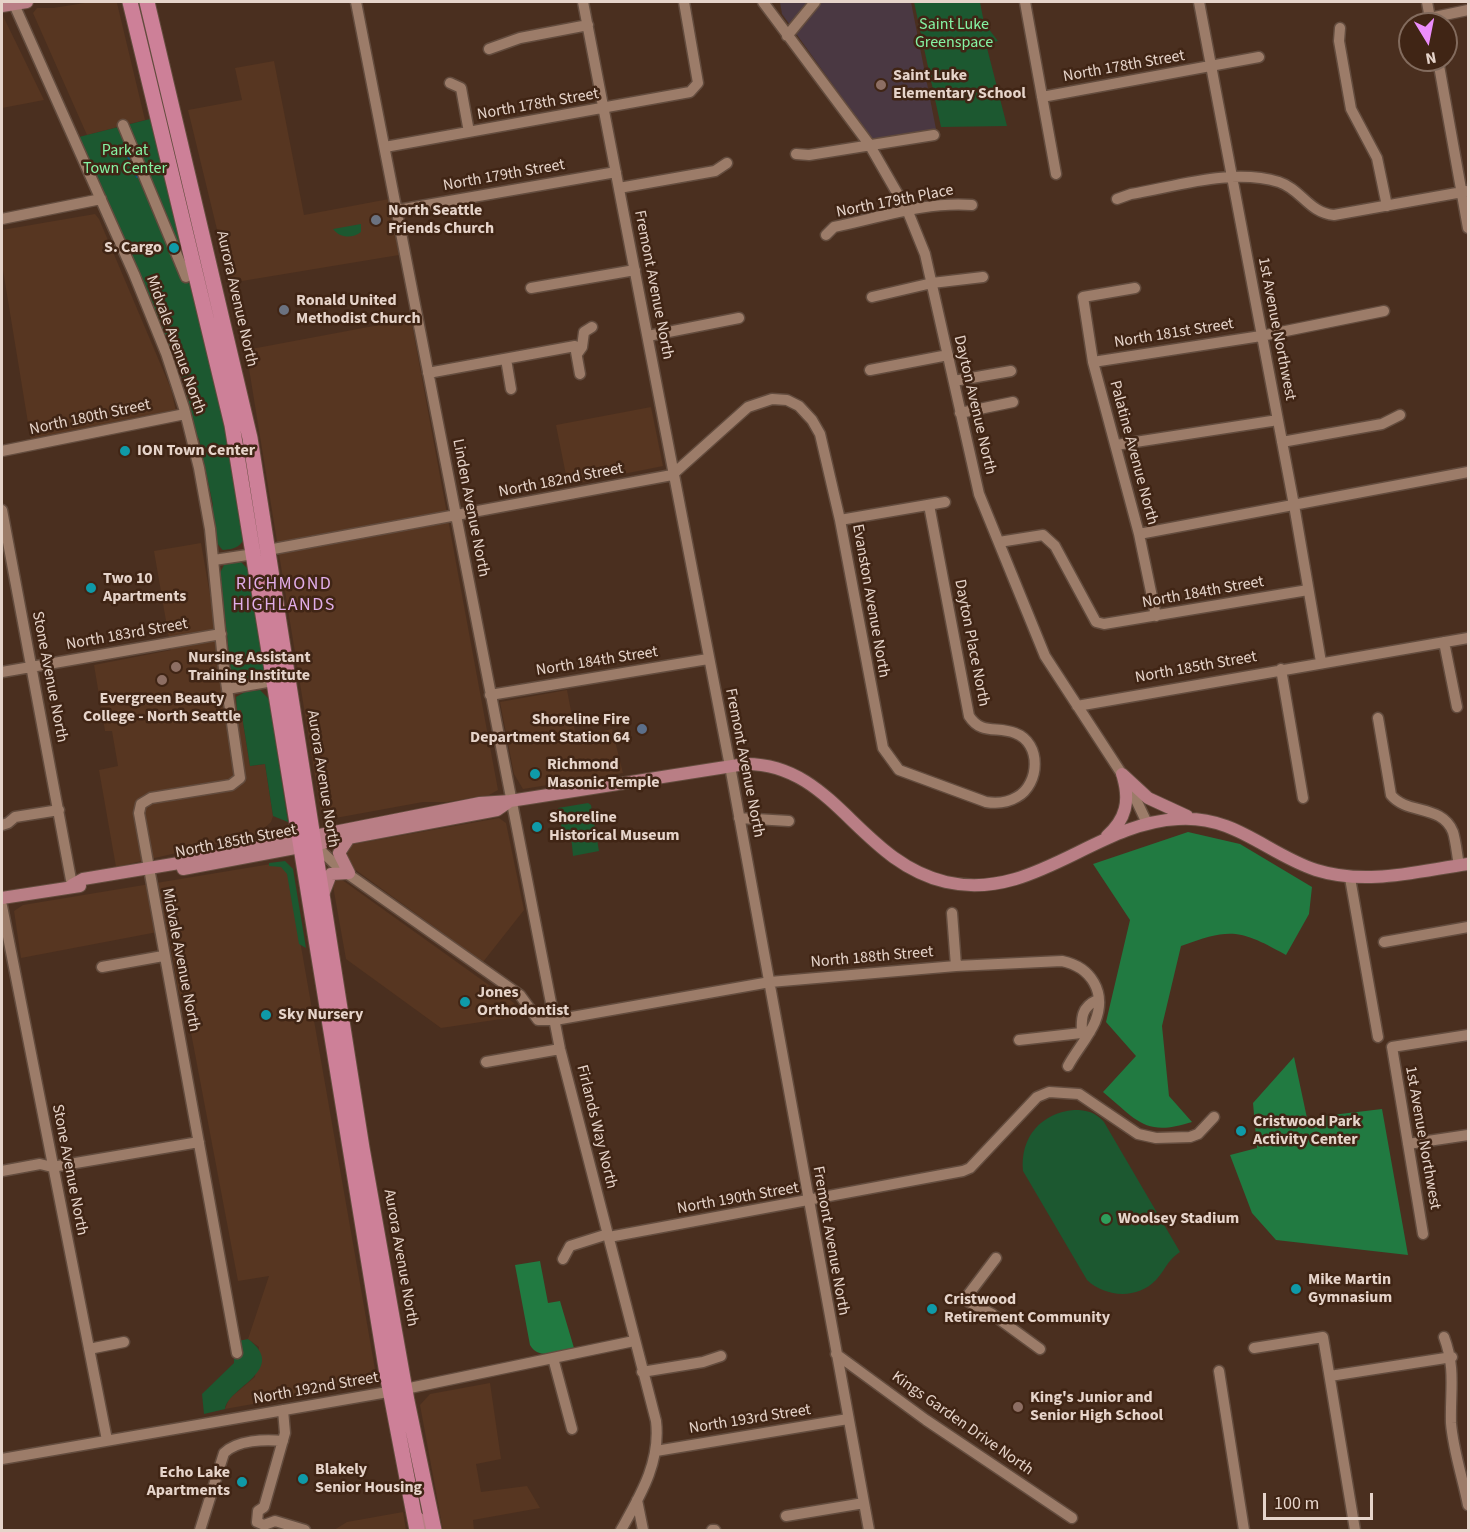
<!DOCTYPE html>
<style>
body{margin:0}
#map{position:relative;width:1470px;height:1532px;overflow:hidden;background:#4a2f1f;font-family:"Source Sans 3",sans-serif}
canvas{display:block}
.frame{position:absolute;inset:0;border:3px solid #e6d4ca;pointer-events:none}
.north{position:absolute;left:1398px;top:12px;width:60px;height:60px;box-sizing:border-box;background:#402515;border:2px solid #826b5d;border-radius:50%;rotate:170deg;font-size:16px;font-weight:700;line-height:24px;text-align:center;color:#e6d4ca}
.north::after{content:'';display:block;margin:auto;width:21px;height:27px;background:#eb8dfb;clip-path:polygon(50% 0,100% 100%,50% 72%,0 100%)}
.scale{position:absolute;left:1263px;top:1493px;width:110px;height:27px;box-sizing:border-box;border:3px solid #e6d4ca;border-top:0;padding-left:8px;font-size:18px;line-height:21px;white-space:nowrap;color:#e6d4ca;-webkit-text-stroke:4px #402515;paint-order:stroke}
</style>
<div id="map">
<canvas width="1470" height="1532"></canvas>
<div class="frame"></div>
<div class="north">N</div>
<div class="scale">100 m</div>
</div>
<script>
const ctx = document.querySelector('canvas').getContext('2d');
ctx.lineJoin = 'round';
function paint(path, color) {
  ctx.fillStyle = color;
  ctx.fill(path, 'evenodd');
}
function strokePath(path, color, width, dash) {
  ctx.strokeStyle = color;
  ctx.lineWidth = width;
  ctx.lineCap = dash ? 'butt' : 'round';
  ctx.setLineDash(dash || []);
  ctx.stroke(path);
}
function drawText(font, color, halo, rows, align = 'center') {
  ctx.font = font + ' "Source Sans 3",sans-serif';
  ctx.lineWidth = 5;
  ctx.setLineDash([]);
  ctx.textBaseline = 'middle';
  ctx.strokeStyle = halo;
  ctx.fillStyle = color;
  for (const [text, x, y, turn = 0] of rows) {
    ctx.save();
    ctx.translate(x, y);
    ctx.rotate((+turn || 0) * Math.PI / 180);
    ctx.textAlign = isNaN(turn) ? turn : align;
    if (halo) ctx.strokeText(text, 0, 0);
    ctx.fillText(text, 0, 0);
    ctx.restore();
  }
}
paint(new Path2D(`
 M91 2 117 3 145 120 87 135 33 13 37 8H53Z
 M2 16H3L44 100 2 108Z
 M274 61 304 215 389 199 399 255 230 283 188 110 242 100 235 68Z
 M95 214 99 219 171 389 177 416 31 441 2 264V230Z
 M411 319 498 790 489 795 447 802H423L330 819 321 813 246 350Z
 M651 407 663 466 568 485 556 425Z
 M201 543 215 624 233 678 238 711 241 710 250 766 265 764 273 816 271 822 258 834 116 867 99 770 118 766 112 731H105L94 665 171 650 154 551Z
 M567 690 576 737 612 729 623 773 523 789 514 774 500 702Z
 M499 818 506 823 524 910 483 962 346 863 349 845Z
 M271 864 282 865 288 872 376 1375 370 1383 225 1409 229 1399 255 1377 259 1347 248 1339 269 1276 238 1281 189 1022 178 989 168 930 21 958 14 911 23 905Z
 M338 877 514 1003 521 1016 441 1028 346 959 333 886Z
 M490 1383 501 1459 476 1464 481 1492 527 1486 540 1508 473 1520 474 1530H443L420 1405 430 1394Z
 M403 1512 406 1530H334L347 1522Z`), '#573621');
paint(new Path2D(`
 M780 2H911L936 129 873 141 782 14Z`), '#4a3842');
paint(new Path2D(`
 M914 2H980L984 23 998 41 986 44 1007 126 941 127Z
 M150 119 223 410 244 539C239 548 233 549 223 550 213 542 209 518 213 505L199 439C190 427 192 416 189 402 185 385 179 362 168 348L79 137Z
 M361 224V232C352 239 340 238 333 229Z
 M240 561 249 570 264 670C259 681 246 682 235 680L231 671 220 573 224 565Z
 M260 690 269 699 288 822 273 816 265 764 250 766 241 710 237 711 236 697 245 692Z
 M588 803 591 805 599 851 573 856 571 835 566 830H562L558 808Z
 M285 861 293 869 306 948 299 944 287 874 281 867 269 866V863Z
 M1074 1110C1087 1110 1095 1112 1104 1122L1180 1252C1166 1262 1166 1269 1156 1280 1137 1300 1105 1297 1087 1280L1023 1171C1020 1137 1041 1113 1074 1110Z
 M248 1339C289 1370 228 1387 225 1409L204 1414 202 1394 234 1363V1353L238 1341Z`), '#1c5830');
paint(new Path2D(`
 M1188 832 1240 844 1312 887 1309 914 1286 955C1239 929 1231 928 1181 946L1162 1026 1169 1096 1192 1122C1145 1137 1138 1121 1103 1092L1136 1056 1106 1022 1130 920 1093 864Z
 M1294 1057 1307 1118 1382 1109 1408 1255 1276 1240 1252 1213 1230 1155 1257 1148 1253 1103Z
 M540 1261 548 1303 560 1301 574 1348C559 1351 539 1361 530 1345L515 1265Z`), '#217a41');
strokePath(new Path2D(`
 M126 152 137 177`), '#045680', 2);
const minor = new Path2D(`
 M13 2 134 274 166 353 184 408 199 468 210 529 223 661 240 778 231 785 151 798 141 804 139 813 237 1353
 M356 2 560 1049 656 1421C661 1462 640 1496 621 1530
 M583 2 730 766 869 1530
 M763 2 869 144 908 212 925 254 979 494 1045 656 1129 785 1147 823
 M1025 2 1056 174
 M1199 2 1294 505 1321 662
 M1427 2 1431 24
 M1430 18 1468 10
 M1340 28 1339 41 1351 109 1377 158 1387 206
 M787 36 815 2
 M489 49 520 38 588 25
 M1438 60 1468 228
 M450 83 461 88 469 132
 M1042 97 1259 57
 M123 125 186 277
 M385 147 690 92 698 83 684 2
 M796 154 809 155 934 135
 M619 188 715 171 727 163
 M1117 199 1131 194C1178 186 1232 168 1279 182 1301 189 1309 213 1334 215L1468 191
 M398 210 616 172
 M2 219 101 199
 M826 235 834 227C878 218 927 201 972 205
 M531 288 635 270
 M1135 288 1083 297 1093 362 1139 534 1156 616
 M872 297 932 283 983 277
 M648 336 739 318
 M577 354 582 347 584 332 592 327
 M506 359 511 389
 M1093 362 1261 336 1384 311
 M870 370 948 355
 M428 373 575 346 580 374
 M954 381 1011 371
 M960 413 1013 402
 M1282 442 1382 424 1400 415
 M1116 445 1278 420
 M2 451 185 414
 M2 510 72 885
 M840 520 945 502
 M1139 534 1468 472
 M999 542 1043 535 1055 546 1096 622 1104 624 1308 590
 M268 550 672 475 748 407 772 399 787 400 799 406 812 420 820 434 840 520 883 748 899 770 986 802C998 804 1007 803 1017 797 1040 784 1042 743 1015 733 997 726 981 735 969 716L929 505
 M214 560 254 554
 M1444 642 1457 707
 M1281 669 1303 798
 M2 672 221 634
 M227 689 273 681
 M490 695 708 659
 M1077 706 1468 638
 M1378 718 1391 795C1407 815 1442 804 1453 832 1456 842 1457 855 1459 865
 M739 818 789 821
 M2 825 8 823 15 817 59 810
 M315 845 338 867 520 995 538 1020H555L770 982 956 966 1062 961C1091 967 1107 992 1095 1022 1088 1038 1076 1051 1068 1066
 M1350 878 1378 1037
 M2 906 107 1440
 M952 913 956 966
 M1384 942 1468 927
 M102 967 163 956
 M1082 1033C1081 1017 1082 1007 1097 1000
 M1019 1040 1090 1032
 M486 1062 560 1049
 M1408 1144 1468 1135
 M2 1171 40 1164 52 1167 199 1142
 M1423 1234 1392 1047 1468 1035
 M609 1237 963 1171 970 1168 1037 1097 1049 1092 1079 1094 1138 1134 1156 1138 1190 1137 1198 1134 1214 1117
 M996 1258 968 1295 969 1302 992 1314 1040 1349
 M563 1259 570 1246 608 1234
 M1444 1337C1456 1369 1450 1391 1451 1423 1453 1450 1463 1479 1468 1505
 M1254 1348 1323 1337 1355 1530
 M89 1349 124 1342
 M836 1354 926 1420 1072 1518
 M553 1358 572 1429
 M1219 1371 1244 1530
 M642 1372 703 1362 721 1356
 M1330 1376 1452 1357
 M283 1410 285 1433 264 1507 258 1511 257 1522 264 1525 275 1521 305 1530
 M656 1451 848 1419
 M2 1459 405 1389 634 1341
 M637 1500 643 1530
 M786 1516 864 1503
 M200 1530 224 1453C237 1440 265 1439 283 1441
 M712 1530H715`);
const major = new Path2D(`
 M2 6 27 2
 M1122 774 1148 798 1187 816
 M1107 836C1126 819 1130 801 1123 777
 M183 869 497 810 510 801
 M349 873 339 853 349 838
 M72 885 83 879 179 863 480 803 510 801 745 764C834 763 858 861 946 882 1033 902 1095 823 1178 819 1235 815 1267 854 1316 870 1367 886 1418 871 1468 864
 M324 892 331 874 349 873
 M2 898 80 886
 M413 1514 424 1523 426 1530`);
const highway = new Path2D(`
 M130 2 232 425 387 1374 417 1530
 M147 2 250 438 362 1148 407 1401 434 1530`);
strokePath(minor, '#634c3e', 13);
strokePath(major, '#634c3e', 14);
strokePath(highway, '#634c3e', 17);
strokePath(minor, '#9c7c69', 10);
strokePath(major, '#b97e85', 12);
strokePath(highway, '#cd8098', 15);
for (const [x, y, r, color] of [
 [881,85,6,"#8d6e63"],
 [376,220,6,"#6b7280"],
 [174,248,6,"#0f9aa8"],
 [284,310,6,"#6b7280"],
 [125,451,6,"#0f9aa8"],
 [91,588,6,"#0f9aa8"],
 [176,667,6,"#8d6e63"],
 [162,680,6,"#8d6e63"],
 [642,729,6,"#5c6f8a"],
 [535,774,6,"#0f9aa8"],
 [537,827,6,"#0f9aa8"],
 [465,1002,6,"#0f9aa8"],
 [266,1015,6,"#0f9aa8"],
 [1241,1131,6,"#0f9aa8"],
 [1106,1219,6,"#2e9e5b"],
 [1296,1289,6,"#0f9aa8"],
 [932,1309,6,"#0f9aa8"],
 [1018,1407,6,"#8d6e63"],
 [303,1479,6,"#0f9aa8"],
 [242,1482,6,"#0f9aa8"]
]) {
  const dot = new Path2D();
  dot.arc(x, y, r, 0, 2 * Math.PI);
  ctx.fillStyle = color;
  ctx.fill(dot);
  strokePath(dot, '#402515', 2);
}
drawText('16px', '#85f3a3', '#402515', [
 ["Saint Luke",954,25],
 ["Greenspace",954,43],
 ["Park at",125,151],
 ["Town Center",125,169]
]);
drawText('16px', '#e6d4ca', '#402515', [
 ["North 178th Street",1124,67,-10],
 ["North 178th Street",538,105,-10],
 ["North 179th Street",504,176,-10],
 ["North 179th Place",895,202,-11],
 ["Fremont Avenue North",653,285,79],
 ["Aurora Avenue North",236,299,77],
 ["1st Avenue Northwest",1276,329,79],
 ["North 181st Street",1174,334,-9],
 ["Midvale Avenue North",175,345,70],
 ["Dayton Avenue North",974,405,77],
 ["North 180th Street",90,418,-12],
 ["Palatine Avenue North",1133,453,75],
 ["North 182nd Street",561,481,-11],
 ["Linden Avenue North",470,508,79],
 ["North 184th Street",1203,593,-10],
 ["Evanston Avenue North",870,601,80],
 ["North 183rd Street",127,635,-10],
 ["Dayton Place North",971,643,79],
 ["North 184th Street",597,662,-9],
 ["North 185th Street",1196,668,-10],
 ["Stone Avenue North",49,677,79],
 ["Fremont Avenue North",744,763,79],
 ["Aurora Avenue North",322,779,81],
 ["North 185th Street",236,842,-11],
 ["North 188th Street",872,958,-5],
 ["Midvale Avenue North",180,960,79],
 ["Firlands Way North",596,1127,76],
 ["1st Avenue Northwest",1422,1138,80],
 ["Stone Avenue North",69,1170,79],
 ["North 190th Street",738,1199,-10],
 ["Fremont Avenue North",830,1241,80],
 ["Aurora Avenue North",400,1258,80],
 ["North 192nd Street",316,1389,-10],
 ["North 193rd Street",750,1420,-9],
 ["Kings Garden Drive North",962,1424,35]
]);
drawText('bold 16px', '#e6d4ca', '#402515', [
 ["Saint Luke",893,76],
 ["Elementary School",893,94],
 ["North Seattle",388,211],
 ["Friends Church",388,229],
 ["S. Cargo",162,248,"right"],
 ["Ronald United",296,301],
 ["Methodist Church",296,319],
 ["ION Town Center",137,451],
 ["Two 10",103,579],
 ["Apartments",103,597],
 ["Nursing Assistant",188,658],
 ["Training Institute",188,676],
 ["Evergreen Beauty",162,699,"center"],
 ["College - North Seattle",162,717,"center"],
 ["Shoreline Fire",630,720,"right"],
 ["Department Station 64",630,738,"right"],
 ["Richmond",547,765],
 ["Masonic Temple",547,783],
 ["Shoreline",549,818],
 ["Historical Museum",549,836],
 ["Jones",477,993],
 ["Orthodontist",477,1011],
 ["Sky Nursery",278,1015],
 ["Cristwood Park",1253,1122],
 ["Activity Center",1253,1140],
 ["Woolsey Stadium",1118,1219],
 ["Mike Martin",1308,1280],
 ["Gymnasium",1308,1298],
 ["Cristwood",944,1300],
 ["Retirement Community",944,1318],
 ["King's Junior and",1030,1398],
 ["Senior High School",1030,1416],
 ["Blakely",315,1470],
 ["Senior Housing",315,1488],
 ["Echo Lake",230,1473,"right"],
 ["Apartments",230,1491,"right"]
], 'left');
ctx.letterSpacing = '1.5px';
drawText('18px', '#e1ade9', '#402515', [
 ["RICHMOND",284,585],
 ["HIGHLANDS",284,606]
]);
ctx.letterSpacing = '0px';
</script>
